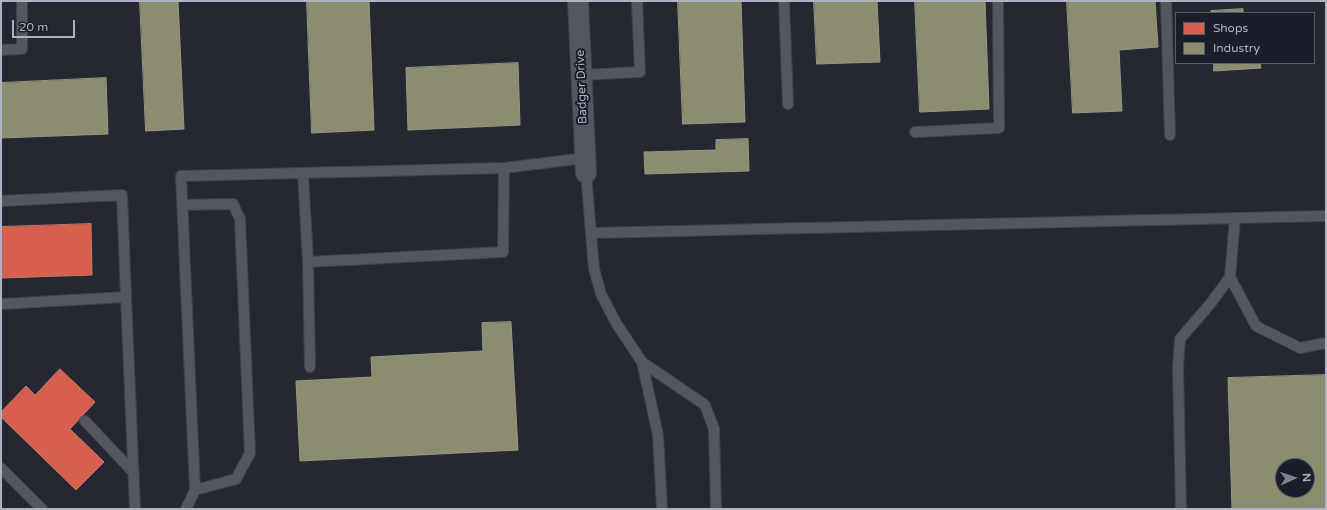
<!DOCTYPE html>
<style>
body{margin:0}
#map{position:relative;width:1327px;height:510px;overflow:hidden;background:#252830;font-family:"Varela Round",sans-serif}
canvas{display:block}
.frame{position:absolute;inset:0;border:2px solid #adb3c3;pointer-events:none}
.legend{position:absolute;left:1175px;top:12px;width:140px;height:52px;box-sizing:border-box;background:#191e2a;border:1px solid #545a67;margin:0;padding:5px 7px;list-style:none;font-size:12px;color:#adb3c3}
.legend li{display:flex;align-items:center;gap:8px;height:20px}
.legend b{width:20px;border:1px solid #545a67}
.north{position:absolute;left:1275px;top:458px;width:40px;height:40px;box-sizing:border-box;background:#191e2a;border:1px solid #545a67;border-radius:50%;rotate:87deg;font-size:11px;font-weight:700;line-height:16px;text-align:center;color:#adb3c3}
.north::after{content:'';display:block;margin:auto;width:14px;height:18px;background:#7d8290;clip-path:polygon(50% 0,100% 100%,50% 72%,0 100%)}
.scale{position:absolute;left:12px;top:20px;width:63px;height:18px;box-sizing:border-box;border:2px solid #adb3c3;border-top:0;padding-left:5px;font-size:12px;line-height:14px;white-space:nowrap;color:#adb3c3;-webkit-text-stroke:3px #191e2a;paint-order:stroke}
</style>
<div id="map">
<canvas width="1327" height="510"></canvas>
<div class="frame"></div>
<ul class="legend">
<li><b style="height:11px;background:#d6604d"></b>Shops</li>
<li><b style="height:11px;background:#8c8c6e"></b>Industry</li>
</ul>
<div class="north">N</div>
<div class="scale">20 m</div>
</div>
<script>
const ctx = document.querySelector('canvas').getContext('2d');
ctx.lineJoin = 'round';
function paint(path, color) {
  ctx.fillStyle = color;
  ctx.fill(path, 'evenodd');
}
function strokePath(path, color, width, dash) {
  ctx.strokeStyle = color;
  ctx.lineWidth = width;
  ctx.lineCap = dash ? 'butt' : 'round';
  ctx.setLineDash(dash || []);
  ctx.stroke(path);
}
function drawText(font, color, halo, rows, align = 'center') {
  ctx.font = font + ' "Varela Round",sans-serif';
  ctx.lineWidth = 4;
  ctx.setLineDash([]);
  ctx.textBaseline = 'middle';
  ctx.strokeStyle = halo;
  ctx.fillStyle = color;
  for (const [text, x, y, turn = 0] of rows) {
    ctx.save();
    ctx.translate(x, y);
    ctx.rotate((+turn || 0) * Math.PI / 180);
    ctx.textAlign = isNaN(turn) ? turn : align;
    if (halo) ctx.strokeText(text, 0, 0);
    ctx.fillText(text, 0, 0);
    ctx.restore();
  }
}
const shops = new Path2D(`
 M91 224 92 275 1 278V227Z
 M60 369 95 402 70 429 104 462 76 490 1 417V412L26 386 35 395Z`);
paint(shops, '#d6604d');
strokePath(shops, '#ca7970', 1);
const industry = new Path2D(`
 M140 1H178L184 129 146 131Z
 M307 1H369L374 130 312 133Z
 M678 1H741L745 122 683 124Z
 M814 1H877L880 62 817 64Z
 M915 1H985L989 109 920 112Z
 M1067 1H1155L1158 47 1119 50 1122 111 1073 113Z
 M1243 9V13H1211V11Z
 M518 63 520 125 408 130 406 68Z
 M1214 63H1260L1261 68 1214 71Z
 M106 78 108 134 1 138V83Z
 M748 139 749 171 645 174 644 152 716 150V140Z
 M511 322 518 450 300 461 296 381 372 377 371 357 483 351 482 323Z
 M1326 375V509H1232L1228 378ZM1283 466H1307V490H1283Z`);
paint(industry, '#8c8c6e');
strokePath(industry, '#969888', 1);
const service = new Path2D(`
 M784 1 788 104
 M1166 1 1170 135
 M1 50 22 49V1
 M582 75 640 72 637 1
 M915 132 999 128 998 1
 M303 173 308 262 503 252 504 168
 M586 173 594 269 601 294 616 323 642 362 658 435 662 509
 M1 201 122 195 126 297
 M183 205 233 204 240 219 250 453 236 479 195 490
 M591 233 1326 216
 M308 262 310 367
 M1230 277 1256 326 1300 348 1326 343
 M1 304 126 297 135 509
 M642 362 705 405 714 429 716 509
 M85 421 134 473
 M1 468 42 509
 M186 509 195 490 181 176 504 168 585 158
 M1181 509 1178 367 1180 339 1211 303 1230 277 1235 218`);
const minor = new Path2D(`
 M578 1 586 173`);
strokePath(service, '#404349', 12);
strokePath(minor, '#404349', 22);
strokePath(service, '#54575f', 10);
strokePath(minor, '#54575f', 20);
drawText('12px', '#adb3c3', '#191e2a', [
 ["Badger Drive",582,87,-92]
]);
</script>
